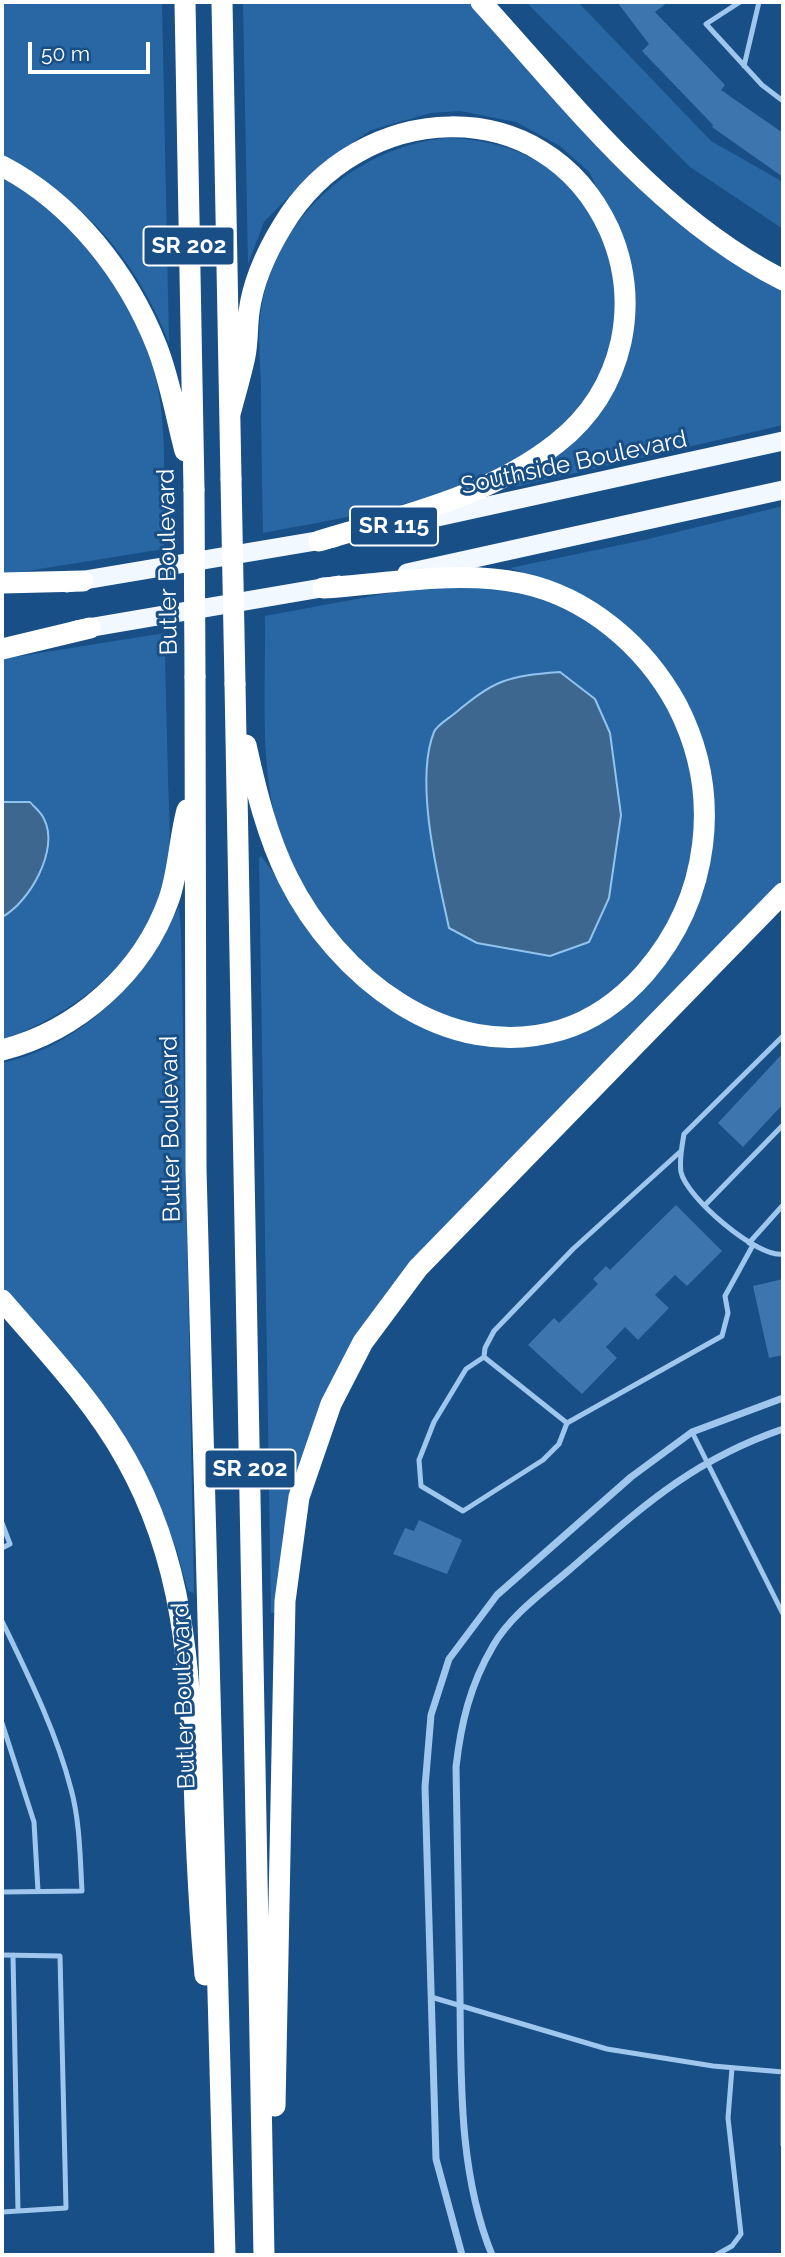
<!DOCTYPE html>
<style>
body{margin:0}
#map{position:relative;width:785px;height:2257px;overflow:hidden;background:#184f86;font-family:Raleway,sans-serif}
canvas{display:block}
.frame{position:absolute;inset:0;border:4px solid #fff;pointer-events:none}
.scale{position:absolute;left:28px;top:42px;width:122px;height:32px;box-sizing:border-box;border:4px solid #fff;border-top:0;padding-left:9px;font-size:21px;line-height:24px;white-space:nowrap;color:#fff;-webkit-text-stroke:5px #184f86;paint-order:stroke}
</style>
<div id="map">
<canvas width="785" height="2257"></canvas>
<div class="frame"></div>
<div class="scale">50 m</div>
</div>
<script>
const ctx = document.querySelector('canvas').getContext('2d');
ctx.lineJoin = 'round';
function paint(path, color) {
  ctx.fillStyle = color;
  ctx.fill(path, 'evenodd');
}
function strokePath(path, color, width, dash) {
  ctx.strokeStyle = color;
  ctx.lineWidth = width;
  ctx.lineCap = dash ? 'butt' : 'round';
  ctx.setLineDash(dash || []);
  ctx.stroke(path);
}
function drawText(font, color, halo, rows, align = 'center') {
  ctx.font = font + ' Raleway,sans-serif';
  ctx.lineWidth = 6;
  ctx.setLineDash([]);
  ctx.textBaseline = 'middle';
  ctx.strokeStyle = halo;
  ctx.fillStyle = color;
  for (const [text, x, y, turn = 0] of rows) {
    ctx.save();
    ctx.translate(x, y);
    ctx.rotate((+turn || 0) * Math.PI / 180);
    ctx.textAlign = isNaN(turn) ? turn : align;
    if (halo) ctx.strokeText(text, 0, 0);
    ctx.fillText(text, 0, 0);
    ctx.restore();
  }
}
paint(new Path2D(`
 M2 2H162L169 343C148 289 113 234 66 199 45 184 23 171 2 158Z
 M243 2H473L631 175 783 286V425L515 487 516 483 561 454 583 431 620 370 609 210 589 172 560 146 516 122 460 111 431 113 371 130 321 164 264 222 248 264Z
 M526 2H578L711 141 783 182V229L690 167Z
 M446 138C494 139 542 154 575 191 634 256 630 374 560 429 540 445 516 463 494 475 481 482 464 486 449 491 388 511 326 521 263 533 262 483 261 433 261 384 260 358 257 329 262 304 279 214 358 147 446 138Z
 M2 175C77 220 139 297 157 384 168 437 163 496 164 549L2 575Z
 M783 506V881L382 1302 288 1528 283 1531 277 1613H271L259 858 261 856 333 951 475 1039 603 1016 701 884 692 718 573 590 510 568 644 540Z
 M473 585C514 592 558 596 593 621 631 648 673 701 687 745 712 822 681 938 617 989 483 1096 320 963 278 827 259 767 266 680 265 616L410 589ZM589 942 550 956 477 943Z
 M165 633C165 682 167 730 168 778 169 818 174 861 160 899 133 970 70 1015 2 1040V917L14 911 30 802H2V659Z
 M179 906 181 932 194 1593 188 1591 176 1548 162 1518 2 1290V1063C84 1045 145 980 179 906Z`), '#2867a4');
const water = new Path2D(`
 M560 672 595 699 610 733 621 815 609 898 589 942 550 956 477 943 449 928C438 877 414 781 434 732 437 725 448 719 454 714 495 680 506 676 560 672Z
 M2 802H30C34 807 42 813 44 819 60 849 29 903 2 917Z`);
paint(water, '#3e678f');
strokePath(water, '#91c3ef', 2);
paint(new Path2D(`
 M617 2H668L655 12 725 85 721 90 783 133V177L712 127 713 125 642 51 649 44Z
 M783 1053V1104L743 1147 718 1123Z
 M676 1205 722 1251 687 1286 675 1275 655 1295 669 1308 638 1340 625 1327 606 1347 617 1358 582 1394 528 1345 554 1318 559 1323 598 1284 593 1279 606 1266 610 1270Z
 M783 1279V1355L769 1358 753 1286Z
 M419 1520 462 1540 447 1574 393 1554 405 1528 414 1531Z`), '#3d76ae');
strokePath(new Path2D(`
 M740 2 706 24 762 85 783 101
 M744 66 759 2
 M783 1036 684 1134C682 1146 679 1160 681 1172 686 1197 758 1259 783 1254
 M681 1151 573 1249 494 1331 485 1348 484 1357 567 1423 722 1336 728 1313 725 1296 753 1245
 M705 1205 783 1125
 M749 1243 783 1205
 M484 1357 466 1369 434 1422 419 1460 421 1486 463 1511 543 1460 559 1444 567 1423
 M692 1432 783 1614
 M2 1523 10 1544 2 1548
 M2 1621C28 1675 56 1731 71 1789 80 1822 80 1857 82 1891L2 1892
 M2 1723 34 1822 38 1891
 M2 1955 60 1956 66 2208 2 2212
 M13 1955 18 2211
 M431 1997 607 2049 713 2066 783 2072
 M783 2077V2145
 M716 2255 732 2246 741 2234 728 2118 732 2068`), '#9fc7ed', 5);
strokePath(new Path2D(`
 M462 2255 436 2159 425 1787 431 1715 449 1659 497 1595 631 1477 692 1432 783 1398
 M492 2255C459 2174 461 2083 460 1997 459 1920 457 1844 456 1767 461 1723 470 1685 493 1646 510 1616 542 1593 568 1571 640 1509 690 1461 783 1429`), '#9fc7ed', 7);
strokePath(new Path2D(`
 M401 525 783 441
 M407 573 783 490
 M67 583 334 538
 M76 630 339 585`), '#f2f8ff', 19);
strokePath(new Path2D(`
 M185 2 194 490
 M222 2 231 479
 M481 2C573 103 659 217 783 280
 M2 166C73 203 128 273 157 347 170 380 176 417 185 451
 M230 414C235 395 241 375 245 356 248 341 247 326 249 312 253 281 267 251 283 225 359 99 544 88 609 229 625 265 629 304 621 342 612 382 590 417 557 443 489 497 401 516 319 541
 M2 583 83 581
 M2 649 90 628
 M195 677 196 1169 225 2255
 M235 684 264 2255
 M246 745C256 790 267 836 288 878 337 976 446 1064 561 1030 594 1020 623 998 645 973 710 898 723 794 677 705 645 646 588 597 521 583 457 570 387 584 323 588
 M2 1050C77 1031 143 973 169 899 179 870 179 839 187 810
 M2 1300C46 1351 93 1400 126 1459 184 1562 189 1664 194 1779 196 1844 199 1910 205 1975
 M275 2106 285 1601 299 1497 331 1404 363 1342 418 1268 783 893`), '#fff', 21);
strokePath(new Path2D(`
 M231 479 235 684
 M194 490 195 677`), '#fff', 21);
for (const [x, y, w] of [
 [189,246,91],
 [394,526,88],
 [250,1469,91]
]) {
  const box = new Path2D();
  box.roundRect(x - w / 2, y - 19.5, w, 39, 5);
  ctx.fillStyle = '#184f86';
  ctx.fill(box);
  strokePath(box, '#fff', 2);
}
drawText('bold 23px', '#fff', null, [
 ["SR 202",189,246],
 ["SR 115",394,526],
 ["SR 202",250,1469]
]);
drawText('24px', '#fff', '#184f86', [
 ["Southside Boulevard",574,463,-12],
 ["Butler Boulevard",168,562,-91],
 ["Butler Boulevard",171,1129,-91],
 ["Butler Boulevard",184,1696,-92]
]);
</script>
